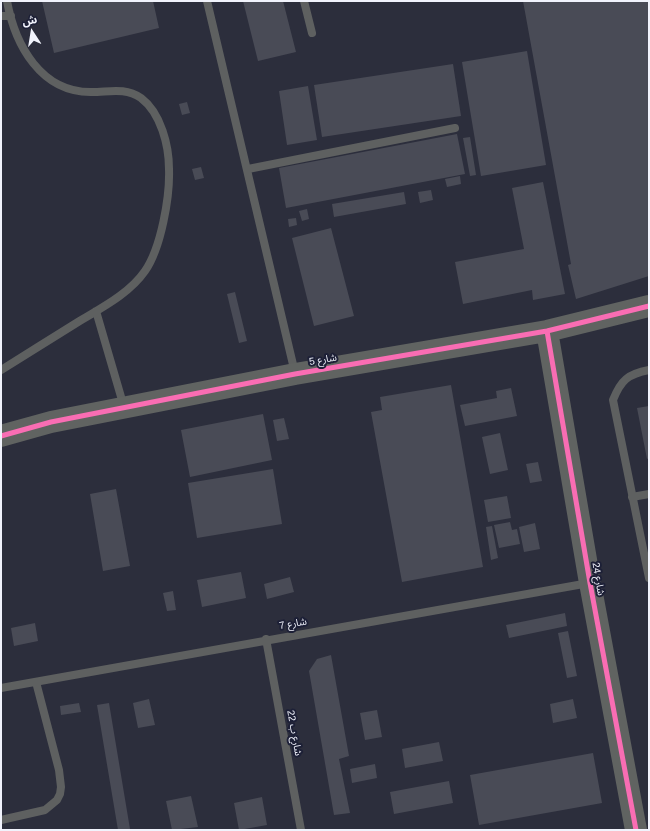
<!DOCTYPE html>
<meta charset="utf-8">
<style>
body{margin:0}
#map{position:relative;width:650px;height:831px;overflow:hidden;background:#2c2e3c;font-family:Helvetica,"Noto Sans Arabic",sans-serif}
canvas{display:block}
.frame{position:absolute;inset:0;border:2px solid #f1f3fc;pointer-events:none}
.north{position:absolute;left:12px;top:12px;width:40px;height:40px;-webkit-text-stroke:3px #1d2037;paint-order:stroke;rotate:348deg;font-size:11px;font-weight:700;line-height:16px;text-align:center;color:#f1f3fc}
.north::after{content:'';display:block;margin:auto;width:14px;height:18px;background:#f1f3fc;clip-path:polygon(50% 0,100% 100%,50% 72%,0 100%)}
</style>
<div id="map">
<canvas width="650" height="831"></canvas>
<div class="frame"></div>
<div class="north">ش</div>
</div>
<script>
const ctx = document.querySelector('canvas').getContext('2d');
ctx.lineJoin = 'round';
function paint(path, color) {
  ctx.fillStyle = color;
  ctx.fill(path, 'evenodd');
}
function strokePath(path, color, width, dash) {
  ctx.strokeStyle = color;
  ctx.lineWidth = width;
  ctx.lineCap = dash ? 'butt' : 'round';
  ctx.setLineDash(dash || []);
  ctx.stroke(path);
}
function drawText(font, color, halo, rows, align = 'center') {
  ctx.font = font + ' Helvetica,"Noto Sans Arabic",sans-serif';
  ctx.lineWidth = 4;
  ctx.setLineDash([]);
  ctx.textBaseline = 'middle';
  ctx.strokeStyle = halo;
  ctx.fillStyle = color;
  for (const [text, x, y, turn = 0] of rows) {
    ctx.save();
    ctx.translate(x, y);
    ctx.rotate((+turn || 0) * Math.PI / 180);
    ctx.textAlign = isNaN(turn) ? turn : align;
    if (halo) ctx.strokeText(text, 0, 0);
    ctx.fillText(text, 0, 0);
    ctx.restore();
  }
}
paint(new Path2D(`
 M42 1H153L159 28 54 53Z
 M243 1H283L296 52 258 61Z
 M523 1H649V276L576 299 568 265 571 264Z
 M527 51 546 165 481 176 462 62Z
 M453 64 461 116 322 137 314 85Z
 M308 86 317 140 287 145 279 91Z
 M187 102 190 113 182 115 179 104Z
 M457 134 465 174 286 208 279 168Z
 M470 137 476 175 470 176 463 138Z
 M201 167 204 178 195 180 192 169Z
 M460 176 461 184 447 187 445 179Z
 M543 182 565 294 533 300 532 290 463 304 455 262 524 249 512 188Z
 M431 190 433 200 420 203 418 192Z
 M404 192 406 204 334 217 332 204Z
 M307 209 309 219 302 221 299 211Z
 M296 218 297 225 289 227 288 219Z
 M331 228 354 316 314 326 292 238Z
 M235 292 247 341 239 343 227 294Z
 M451 385 483 567 402 582 371 412 382 410 380 397Z
 M511 388 517 416 465 426 460 405 497 398 496 391Z
 M649 406V458L647 459 637 408Z
 M263 414 272 460 190 477 181 430Z
 M284 418 289 439 277 441 273 420Z
 M500 433 508 470 490 474 482 437Z
 M538 462 542 481 530 483 526 464Z
 M273 469 282 524 197 538 188 483Z
 M116 489 130 566 103 571 90 494Z
 M507 496 511 518 488 522 484 500Z
 M510 522 512 530 517 529 520 544 499 548 494 525Z
 M535 523 540 549 524 552 519 527Z
 M492 526 498 558 491 560 486 527Z
 M241 572 246 598 202 607 197 580Z
 M290 577 294 592 267 599 264 584Z
 M173 591 176 610 167 611 163 593Z
 M565 613 567 626 509 638 506 625Z
 M35 623 38 641 14 646 11 628Z
 M568 631 577 676 567 678 558 633Z
 M331 655 349 756 339 759 350 813 334 815 309 671 317 659Z
 M149 699 155 725 138 728 133 703Z
 M573 699 577 718 553 723 550 704Z
 M79 703 81 712 61 715 60 706Z
 M109 703 130 829 118 830 97 705Z
 M377 710 382 737 365 740 360 713Z
 M439 742 443 761 405 768 402 749Z
 M593 753 602 803 479 825 470 775Z
 M375 764 377 778 352 783 350 769Z
 M449 781 453 803 394 814 390 792Z
 M191 796 198 827 172 830 166 801Z
 M262 797 267 825 239 830 234 803Z`), '#494b56');
strokePath(new Path2D(`
 M207 1 295 373
 M304 1 312 33
 M1 16H11
 M248 169 455 128
 M96 311 124 407
 M1 370C27 354 52 338 78 322 101 308 129 294 145 271 161 248 170 197 169 169 169 146 161 113 141 98 125 87 109 92 92 92 41 93 15 45 7 1
 M649 370C628 374 621 380 613 400L649 578
 M632 497 649 494
 M266 639 301 830
 M1 688 589 583
 M1 820 45 810 57 800 60 794 61 787 59 770 36 682`), '#5e6060', 8);
strokePath(new Path2D(`
 M547 331 590 583 636 830
 M1 436 51 422 295 374 547 331 649 306`), '#606361', 22);
strokePath(new Path2D(`
 M547 331 590 583 636 830
 M1 436 51 422 295 374 547 331 649 306`), '#f96db3', 5);
drawText('10px', '#f1f3fc', '#1d2037', [
 ["شارع 5",323,360,-10],
 ["شارع 24",598,579,80],
 ["شارع 7",293,624,-10],
 ["شارع ب 22",294,733,80]
]);
</script>
